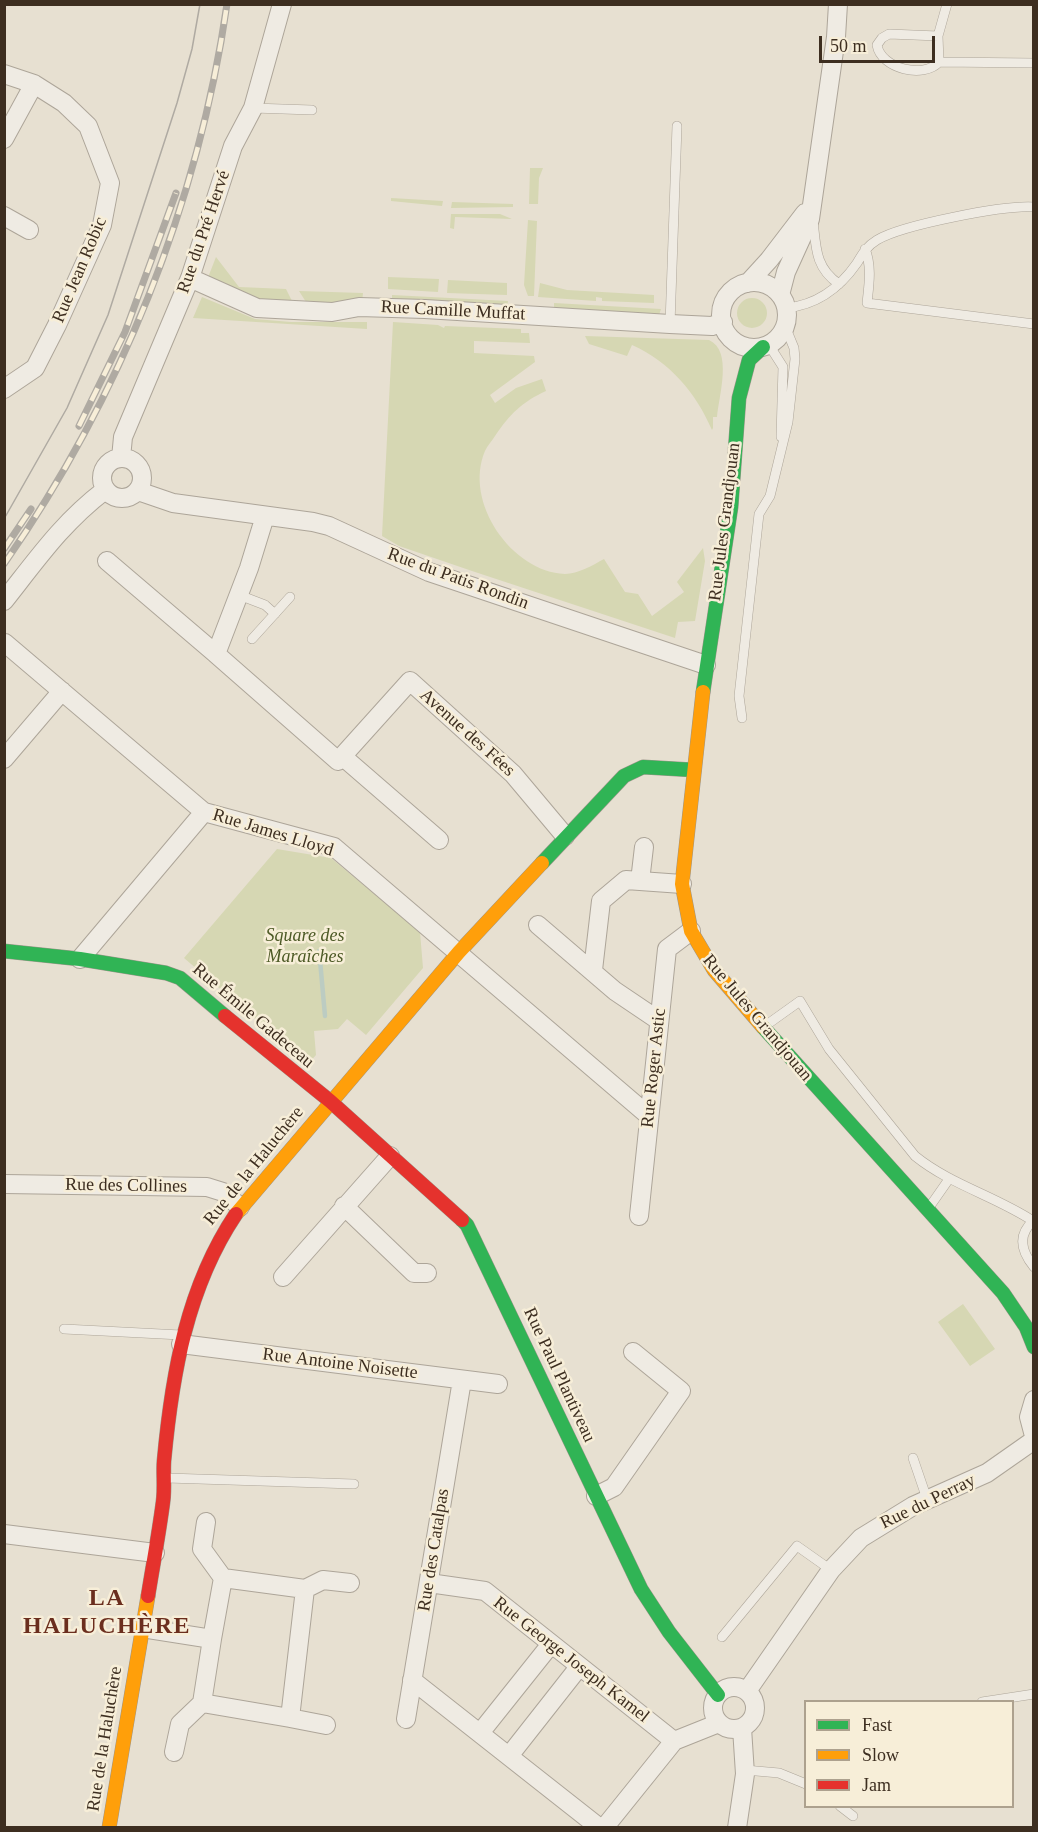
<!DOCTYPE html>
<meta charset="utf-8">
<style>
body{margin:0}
#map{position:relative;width:1038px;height:1832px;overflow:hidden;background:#e7e0d1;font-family:"Times New Roman",serif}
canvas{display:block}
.frame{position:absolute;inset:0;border:6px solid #3d2e20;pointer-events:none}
.legend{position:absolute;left:804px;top:1700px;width:210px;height:108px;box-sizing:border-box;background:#f7eed8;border:2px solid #ada18e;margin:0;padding:8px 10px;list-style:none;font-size:18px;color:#3d2e20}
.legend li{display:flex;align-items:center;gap:12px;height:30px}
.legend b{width:30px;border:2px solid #ada18e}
.scale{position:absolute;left:819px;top:36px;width:116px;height:27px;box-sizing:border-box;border:3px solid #3d2e20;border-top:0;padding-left:8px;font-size:18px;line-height:21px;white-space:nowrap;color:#3d2e20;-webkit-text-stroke:4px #f7eed8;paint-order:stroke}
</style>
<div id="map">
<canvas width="1038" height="1832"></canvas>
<div class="frame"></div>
<ul class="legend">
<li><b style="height:8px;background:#30b455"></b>Fast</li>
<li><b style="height:8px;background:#ff9f0a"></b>Slow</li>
<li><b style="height:8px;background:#e5322d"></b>Jam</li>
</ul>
<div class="scale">50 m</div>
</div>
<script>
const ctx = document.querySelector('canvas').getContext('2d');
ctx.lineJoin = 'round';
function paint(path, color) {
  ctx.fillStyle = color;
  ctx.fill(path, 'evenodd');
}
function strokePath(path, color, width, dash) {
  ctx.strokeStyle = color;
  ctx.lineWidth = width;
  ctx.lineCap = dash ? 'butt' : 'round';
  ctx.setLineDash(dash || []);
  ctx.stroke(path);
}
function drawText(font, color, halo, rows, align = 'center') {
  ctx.font = font + ' "Times New Roman",serif';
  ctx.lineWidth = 5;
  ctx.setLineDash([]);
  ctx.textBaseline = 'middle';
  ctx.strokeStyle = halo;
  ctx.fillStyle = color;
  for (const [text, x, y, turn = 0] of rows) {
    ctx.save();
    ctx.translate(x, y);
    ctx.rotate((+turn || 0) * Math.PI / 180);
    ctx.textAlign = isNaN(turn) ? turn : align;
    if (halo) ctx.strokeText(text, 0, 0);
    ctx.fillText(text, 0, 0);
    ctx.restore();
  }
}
paint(new Path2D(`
 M530 168H543L539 178 538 204H529Z
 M391 198 443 201 442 206 391 201Z
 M452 202 513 204V207L451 208Z
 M451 214H500L512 219 455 217 454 229 450 228Z
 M528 220 537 221 534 296H528L524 285Z
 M216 257 239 287 286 289 294 305 258 303 207 280Z
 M388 277 439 279 438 292 388 289Z
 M448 280 507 283V295L447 293Z
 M540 283 567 290 654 295V303L602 301V298L596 297V301L538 297Z
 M299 291 363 293 362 302 326 307 306 302Z
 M392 295 508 301 507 310 392 304Z
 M202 297 255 319 291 322H367V329L193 318Z
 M737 313a15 15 0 1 1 30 0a15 15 0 1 1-30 0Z
 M554 303 661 309 659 315 554 312Z
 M393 322 438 325 444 328 445 326 521 329V333H529L530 343 474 341V353L534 356 535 362 490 395 495 403 516 388 542 379 546 391C522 402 510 414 495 436 492 441 487 446 485 451 463 502 512 572 565 574 578 574 593 565 604 559L625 592 638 594 652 616 684 592 677 582 703 548 705 561 695 621 678 622 675 638 472 571 399 546 382 536Z
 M585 336 709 340C733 351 719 395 717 417H713V428L712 430C696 393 670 362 632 345L627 356 589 344Z
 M277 849 331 858 420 932 423 968 366 1035 347 1019 338 1029 314 1031 316 1055 308 1064 184 958Z
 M963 1304 995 1349 970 1366 938 1322Z`), '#d6d7b3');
strokePath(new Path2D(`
 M319 951V955
 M320 960 325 1016`), '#bcccc2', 4.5);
const lane = new Path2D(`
 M947 4 938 36 939 62 1034 63
 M938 36 889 34 882 38 877 45C881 69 924 79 939 62
 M253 108 312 110
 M813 220C816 247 815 268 839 284
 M865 249C872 266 869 285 867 303L1034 324
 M786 308C817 305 839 289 857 263 863 253 867 246 877 240 902 225 1004 205 1034 207
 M670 324 677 126
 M769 345 783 367 781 437
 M239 595 265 605 275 614
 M252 639 290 597
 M742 718 739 696 759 514 770 496 788 422 795 359 794 348 785 326
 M765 1026 800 1001 829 1049 915 1156C951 1185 995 1196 1033 1221
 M928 1209 949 1179
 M1034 1220C1017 1235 1021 1251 1034 1267
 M64 1329 181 1335
 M913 1458 927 1499
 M167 1478 354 1484
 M722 1637 797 1546 831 1570
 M982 1702 1034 1694
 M745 1770 779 1773 806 1784
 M840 1806 853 1816`);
const street = new Path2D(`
 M4 74 34 84 64 103 88 126 110 183 102 225 57 325 35 368 4 389
 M4 139 34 84
 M4 216 29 230
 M190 278 257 308 332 312 359 307 425 309 670 324 712 326 723 322
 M721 315a33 33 0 1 1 66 0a33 33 0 1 1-66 0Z
 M748 283 769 260 805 213
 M780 295 786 272 810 219 836 37 838 4
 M102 478a20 20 0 1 1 40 0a20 20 0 1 1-40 0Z
 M121 458 123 437 190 278 233 146 253 108 282 4
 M138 491 173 503 313 522 329 526 429 572 706 665
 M265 516 249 568 216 654 338 761 410 681 513 774 565 836
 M107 561 216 654
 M4 601C38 558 62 523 105 490
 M5 643 204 812 334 847 649 1116
 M342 756 439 840
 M4 759 62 691
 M640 881 644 847
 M538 925 615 991 658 1020
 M80 959 204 812
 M593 970 601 901 626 880 682 884
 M4 1184 207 1187 223 1192 240 1207
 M344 1206 414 1273H427
 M639 1216 667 949 691 931
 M283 1277 390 1156
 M181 1344 498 1384
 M1034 1400 1029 1417 1034 1436
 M596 1496 614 1487 681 1391 633 1352
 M206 1522 202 1549 223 1578
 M4 1534 155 1553
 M429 1583 485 1591 674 1741
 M305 1589 323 1580 350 1583
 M142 1628 212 1639 223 1578 305 1589 290 1718 202 1703 212 1639
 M412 1680 600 1828
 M713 1708a21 21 0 1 1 42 0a21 21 0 1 1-42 0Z
 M747 1691 831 1570 861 1538 913 1506 987 1473 1034 1440
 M290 1718 326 1725
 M406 1719 462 1380
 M480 1733 551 1644
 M174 1752 180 1724 202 1703
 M509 1756 579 1667
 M604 1828 674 1741 719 1723
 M737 1828 745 1774 742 1728`);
const fast = new Path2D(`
 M703 692 731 507 739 398 749 360 763 347
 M542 863 624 776 643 767 694 770
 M4 951 80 959 166 973 180 978 225 1016
 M763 1027 1003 1293 1026 1327 1034 1347
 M462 1220 467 1225 641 1589 669 1632 718 1695`);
const slow = new Path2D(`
 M703 692 682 884 691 931 714 970 763 1027
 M236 1214 459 952 542 863
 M109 1828 148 1596`);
const jam = new Path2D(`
 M225 1016 330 1101 462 1220
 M148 1596C153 1565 159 1533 163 1502 165 1488 163 1474 164 1461 172 1374 187 1287 236 1214`);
strokePath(lane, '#ada599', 10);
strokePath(street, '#ada599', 20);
strokePath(fast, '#9c958a', 15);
strokePath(slow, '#9c958a', 15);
strokePath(jam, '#9c958a', 15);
strokePath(lane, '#efebe3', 9);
strokePath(street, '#efebe3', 18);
strokePath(fast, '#30b455', 14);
strokePath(slow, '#ff9f0a', 14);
strokePath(jam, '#e5322d', 14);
strokePath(new Path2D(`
 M4 519 67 408 108 315 177 103 192 49 200 4`), '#afaaa2', 1.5);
const rail = new Path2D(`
 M79 426 125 332 176 193
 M4 549 31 509
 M4 564C120 397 198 206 227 4`);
strokePath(rail, '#afaaa2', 7);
strokePath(rail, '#f7eed8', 4.5, [14]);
drawText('18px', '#3d2e20', '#f7eed8', [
 ["Rue du Pré Hervé",204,232,-71],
 ["Rue Jean Robic",80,270,-67],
 ["Rue Camille Muffat",453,311,3],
 ["Rue Jules Grandjouan",725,522,-83],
 ["Rue du Patis Rondin",458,579,20],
 ["Avenue des Fées",467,733,42],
 ["Rue James Lloyd",273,833,17],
 ["Rue Émile Gadeceau",253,1016,40],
 ["Rue Jules Grandjouan",757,1018,50],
 ["Rue Roger Astic",654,1068,-84],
 ["Rue de la Haluchère",254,1166,-51],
 ["Rue des Collines",126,1186,1],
 ["Rue Antoine Noisette",340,1364,7],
 ["Rue Paul Plantiveau",559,1375,65],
 ["Rue du Perray",928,1502,-26],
 ["Rue des Catalpas",434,1550,-81],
 ["Rue George Joseph Kamel",571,1660,38],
 ["Rue de la Haluchère",105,1739,-81]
]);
drawText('italic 18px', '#4d5a26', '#f7eed8', [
 ["Square des",305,936],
 ["Maraîches",305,957]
]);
ctx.letterSpacing = '1.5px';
drawText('bold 24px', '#6b2e1e', '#f7eed8', [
 ["LA",107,1599],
 ["HALUCHÈRE",107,1627]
]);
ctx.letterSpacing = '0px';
</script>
